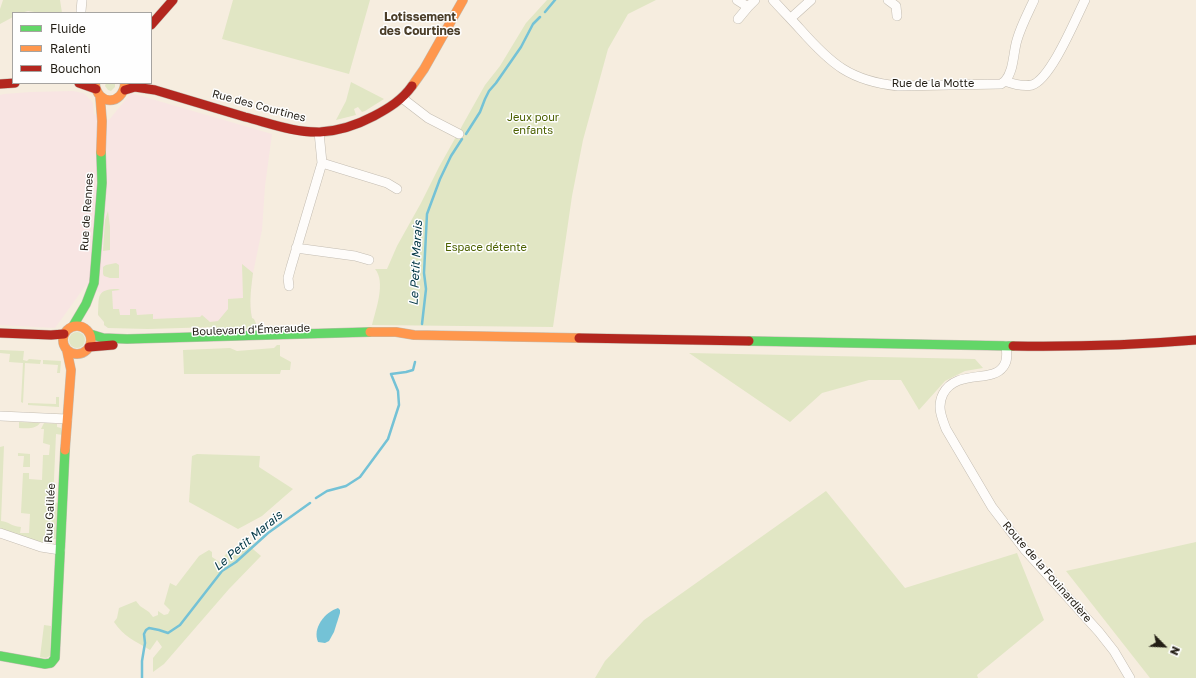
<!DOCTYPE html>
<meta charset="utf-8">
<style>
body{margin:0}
#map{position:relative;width:1196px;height:678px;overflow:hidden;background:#f6eddf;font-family:"Golos Text",sans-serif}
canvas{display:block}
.legend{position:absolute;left:12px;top:12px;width:140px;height:72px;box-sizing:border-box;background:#fefefe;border:1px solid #a6a4a1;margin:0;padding:5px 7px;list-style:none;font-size:12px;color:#231e15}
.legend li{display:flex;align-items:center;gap:8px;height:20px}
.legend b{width:20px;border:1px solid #a6a4a1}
.north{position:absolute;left:1144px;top:626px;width:40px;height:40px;-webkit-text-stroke:3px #fefefe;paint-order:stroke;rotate:114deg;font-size:11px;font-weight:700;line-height:16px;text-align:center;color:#231e15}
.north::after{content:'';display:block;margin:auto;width:14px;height:18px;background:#231e15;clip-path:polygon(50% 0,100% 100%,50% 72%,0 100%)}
</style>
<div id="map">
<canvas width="1196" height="678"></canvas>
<ul class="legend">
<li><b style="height:5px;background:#63d668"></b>Fluide</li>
<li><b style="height:5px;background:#ff974d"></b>Ralenti</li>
<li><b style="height:5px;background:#b3261e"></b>Bouchon</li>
</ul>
<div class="north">N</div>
</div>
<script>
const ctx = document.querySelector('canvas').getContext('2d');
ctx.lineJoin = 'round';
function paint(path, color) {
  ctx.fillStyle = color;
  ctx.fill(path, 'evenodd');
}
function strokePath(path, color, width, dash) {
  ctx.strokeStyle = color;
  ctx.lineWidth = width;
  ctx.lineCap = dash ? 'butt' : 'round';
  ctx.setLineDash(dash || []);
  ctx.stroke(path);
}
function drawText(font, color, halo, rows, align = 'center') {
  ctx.font = font + ' "Golos Text",sans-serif';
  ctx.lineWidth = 3;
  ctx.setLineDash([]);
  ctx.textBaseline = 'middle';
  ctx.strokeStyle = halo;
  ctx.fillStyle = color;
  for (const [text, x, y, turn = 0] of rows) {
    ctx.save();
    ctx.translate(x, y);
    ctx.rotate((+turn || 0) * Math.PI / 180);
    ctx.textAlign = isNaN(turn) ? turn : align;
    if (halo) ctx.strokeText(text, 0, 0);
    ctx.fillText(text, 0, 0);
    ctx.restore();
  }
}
paint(new Path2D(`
 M73 91 83 93 86 95 93 103 94 114 109 120 131 93 272 134 265 186 262 230 253 273 250 299 252 318 254 319 258 328 225 329H219L215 327 108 328 104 325V322L98 315 99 298 101 293 86 285 55 328 0 325V95L4 94 30 92Z`), '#f8e5e3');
paint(new Path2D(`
 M3 0H60L62 13H41L28 11 21 13H13V17L0 24V9Z
 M233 0H370L349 74 222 39Z
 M547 0H656L628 14 608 49 583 140 572 196 553 327 372 325C376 309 386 282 375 269H387L397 246 421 203 439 167 485 85 500 66 526 23Z
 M351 82 384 99 365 111 362 112 358 107 354 109 356 115 336 120 346 101Z
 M106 83H115V87L111 91 108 90 105 86Z
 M108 211 110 227V250L103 251 105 220Z
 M116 263 119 265V278H110L104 276 103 274V267L106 265Z
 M242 264 253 273C251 289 249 303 252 318L254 319 258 328C246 329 225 332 215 327L148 329 108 328 104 325V322L98 315C99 296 96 289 118 289L120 290 112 291 113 309H119L120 315H130V309H136L137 315 153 314V319L200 317 202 315 210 322 218 321 228 309V299L243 298Z
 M69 340a8 8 0 1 1 16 0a8 8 0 1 1-16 0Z
 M277 345H280V356L291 362 290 370H281L280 374H184L183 350 230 348 237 351 274 348Z
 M0 350 24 351 23 360 27 361 29 359 41 360 40 364 25 363 23 403 21 402 23 363 9 362 10 354 0 353Z
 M689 353 975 359 983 368 965 371 945 381 919 410 901 380H869L822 393 790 422Z
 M43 360 61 361 60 373H57L58 365 43 364Z
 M56 397H59V407L28 405V403L56 404Z
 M19 422 40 423C35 430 26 428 19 428Z
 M44 423 57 424V427L61 428 63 435 56 434 53 502 59 503 56 539H51V544H48L15 535 0 528V447L4 446 1 521C10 522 10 526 21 527L20 533H29L30 514 21 513 23 473H29V479L42 480 43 455H49L50 445 43 443 44 429H41Z
 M18 453 30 454V467H23L24 456H18Z
 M197 454 260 456 259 467 293 489 262 516 238 529 189 502 192 456Z
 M826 491 905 588 1017 553 1044 620 977 675 978 678H595L605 661 644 620Z
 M1196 542V678H1150L1066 571Z
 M246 543 261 556 229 589 164 664 153 672V658L162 647 157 640 150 650C135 641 123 636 114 622L117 618 119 608 136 601 140 606 149 612 153 617 158 615V611L164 615 168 614 170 610 164 604 170 583 176 586 199 556 209 550 212 552V557L221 563C226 550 233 549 246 543Z
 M44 625 51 626 50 656 46 658 40 657Z`), '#e1e6c4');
paint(new Path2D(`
 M338 608 340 610V613L334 632 329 641 325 643 318 642C312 628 325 612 338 608Z`), '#74c2d6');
strokePath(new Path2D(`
 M545 12 555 0
 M466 134 480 112 485 99 489 91 496 83 521 47 533 24 540 17
 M422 324 426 289 424 273 427 214 440 179 451 156 462 139
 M316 498 327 491 346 486 360 477 388 439 399 405 398 391 391 374 406 372 413 370 415 362
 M142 678V661L145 643 144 634 146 630 149 628 159 630 168 633 180 625 222 571 236 562 268 533 310 503`), '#74c2d6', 2.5);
const street = new Path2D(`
 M737 0 748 7 755 0
 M773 0C782 10 791 19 800 29 831 64 850 81 898 86L1001 84 1005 81
 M888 0 896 6 897 16
 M81 11 82 0
 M791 18 811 0
 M738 19 748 7
 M1005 81C1013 84 1023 87 1032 85 1051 79 1076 18 1085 0
 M1005 81C1014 71 1013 53 1017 40 1021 26 1028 13 1034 0
 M402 98 428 118 459 134
 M322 163 387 183 397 189
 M296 248 355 256 369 260
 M289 286 288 278 291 267 322 163 319 132
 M1006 346C1007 353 1008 361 1003 367 992 383 956 369 943 394 937 406 941 416 946 429L992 507 1025 550 1099 632 1114 651 1130 678
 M0 416 67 419
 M0 533 41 547 60 550`);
const fast = new Path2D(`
 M73 326 86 304 94 283 102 183 101 152
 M90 334 103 338 127 339 370 332
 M749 341 1013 346
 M0 656 45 664 51 663 55 658 65 450`);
const slow = new Path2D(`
 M95 83C97 106 123 106 125 83
 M412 86 424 69 463 0
 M100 96 102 121 101 152
 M63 340a14 14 0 1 1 28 0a14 14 0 1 1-28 0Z
 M370 332H396L414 335 579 338
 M65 450 71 370 67 351`);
const jam = new Path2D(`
 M151 25 173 0
 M79 83 96 89
 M0 84 15 83
 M125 90 135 87 155 90C185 99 215 108 245 117 269 123 295 133 320 132 340 131 357 125 374 116 389 108 402 100 412 86
 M0 333 51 335 64 334
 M579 338 749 341
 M1013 346C1075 347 1135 345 1196 340
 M89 347 113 345`);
strokePath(street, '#c3bcb1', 10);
strokePath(fast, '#c3bcb1', 10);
strokePath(slow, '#c3bcb1', 10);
strokePath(jam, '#c3bcb1', 10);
strokePath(street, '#fefcfa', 9);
strokePath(fast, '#63d668', 9);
strokePath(slow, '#ff974d', 9);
strokePath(jam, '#b3261e', 9);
drawText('11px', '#231e15', '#fefefe', [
 ["Rue de la Motte",933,84],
 ["Rue des Courtines",259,106,15],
 ["Rue de Rennes",87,212,-86],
 ["Boulevard d'Émeraude",251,330,-2],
 ["Rue Galilée",50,513,-87],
 ["Route de la Fouinardière",1047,572,49]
]);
drawText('11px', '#4c6100', '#fefefe', [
 ["Jeux pour",533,118],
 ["enfants",533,131],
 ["Espace détente",486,248]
]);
drawText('bold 12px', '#4b3e29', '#fefefe', [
 ["Lotissement",420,17],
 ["des Courtines",420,31]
]);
drawText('italic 12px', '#013645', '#fefefe', [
 ["Le Petit Marais",416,263,-87],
 ["Le Petit Marais",248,541,-40]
]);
</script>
